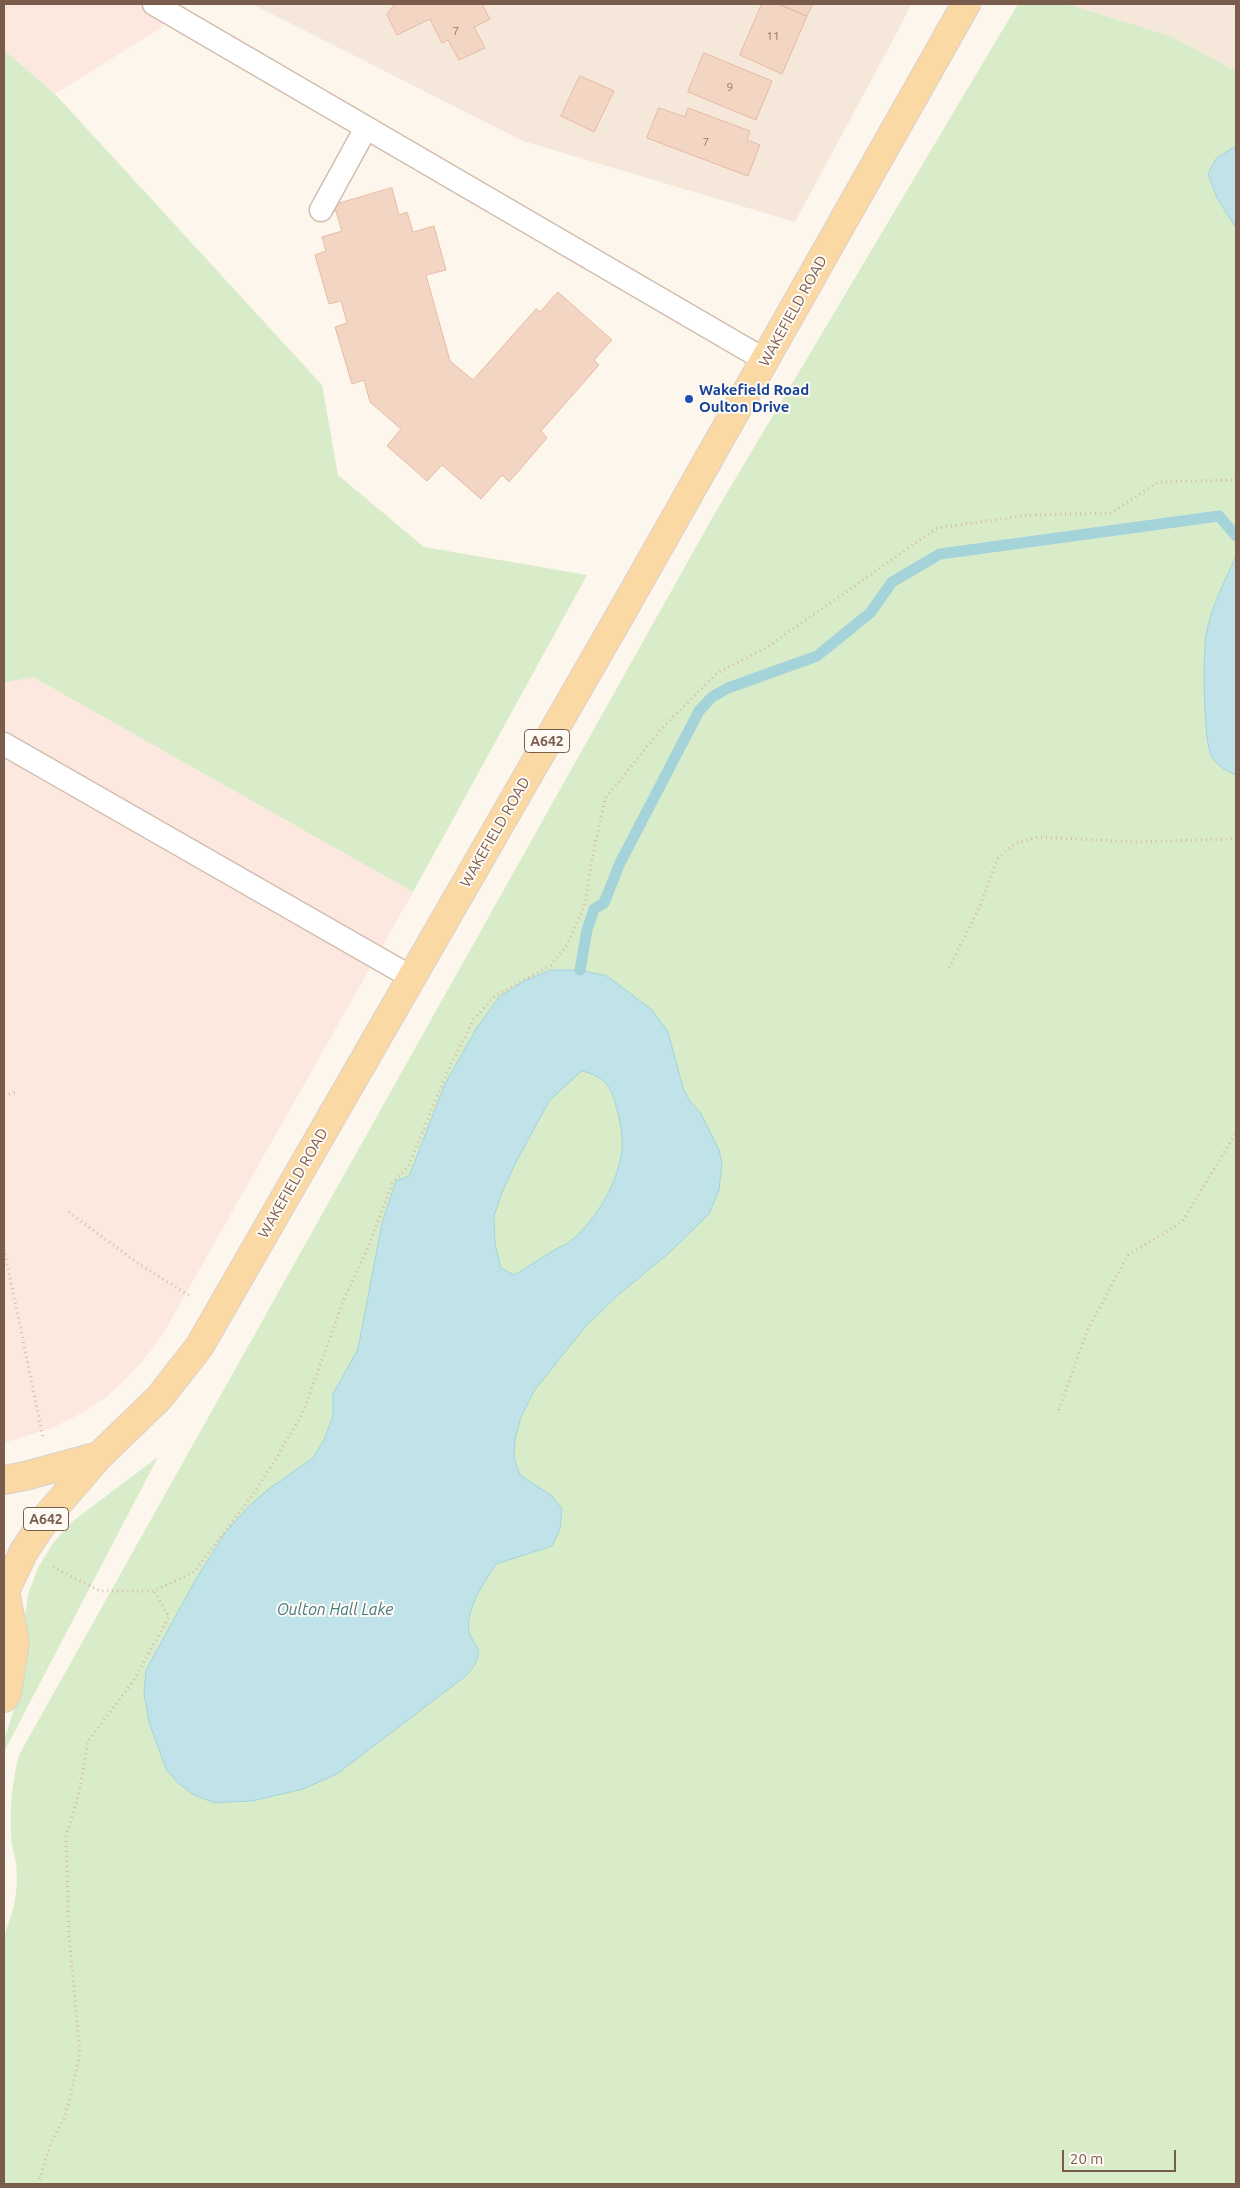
<!DOCTYPE html>
<style>
body{margin:0}
#map{position:relative;width:1240px;height:2188px;overflow:hidden;background:#fdf6ec;font-family:Ubuntu,sans-serif}
canvas{display:block}
.frame{position:absolute;inset:0;border:5px solid #7a5c4d;pointer-events:none}
.scale{position:absolute;left:1062px;top:2150px;width:114px;height:22px;box-sizing:border-box;border:2px solid #7a5c4d;border-top:0;padding-left:6px;font-size:15px;line-height:18px;white-space:nowrap;color:#7a5c4d;-webkit-text-stroke:4px #fffaf3;paint-order:stroke}
</style>
<div id="map">
<canvas width="1240" height="2188"></canvas>
<div class="frame"></div>
<div class="scale">20 m</div>
</div>
<script>
const ctx = document.querySelector('canvas').getContext('2d');
ctx.lineJoin = 'round';
function paint(path, color) {
  ctx.fillStyle = color;
  ctx.fill(path, 'evenodd');
}
function strokePath(path, color, width, dash) {
  ctx.strokeStyle = color;
  ctx.lineWidth = width;
  ctx.lineCap = dash ? 'butt' : 'round';
  ctx.setLineDash(dash || []);
  ctx.stroke(path);
}
function drawText(font, color, halo, rows, align = 'center') {
  ctx.font = font + ' Ubuntu,sans-serif';
  ctx.lineWidth = 4;
  ctx.setLineDash([]);
  ctx.textBaseline = 'middle';
  ctx.strokeStyle = halo;
  ctx.fillStyle = color;
  for (const [text, x, y, turn = 0] of rows) {
    ctx.save();
    ctx.translate(x, y);
    ctx.rotate((+turn || 0) * Math.PI / 180);
    ctx.textAlign = isNaN(turn) ? turn : align;
    if (halo) ctx.strokeText(text, 0, 0);
    ctx.fillText(text, 0, 0);
    ctx.restore();
  }
}
paint(new Path2D(`
 M252 4H911L902 23 795 222 523 141Z
 M1067 4H1236V71L1171 36Z`), '#f5e8da');
paint(new Path2D(`
 M4 4H180L159 29 55 94 4 50Z
 M33 677 413 892 163 1334 146 1357 126 1379 105 1398 80 1414 54 1427 4 1443V683Z`), '#fde8e0');
paint(new Path2D(`
 M1018 4H1067L1171 36 1236 71V2184H4V1935C14 1912 19 1889 16 1863 14 1853 11 1843 11 1832 10 1804 12 1782 19 1755L715 513Z
 M4 50 55 94 322 385 338 475 424 547 587 575 413 892 33 677 4 683Z
 M158 1457 4 1752V1740L22 1685 26 1653 24 1624 28 1595 38 1568 53 1543 73 1521Z`), '#d8ecc9');
const water = new Path2D(`
 M1236 146V228L1217 198 1208 174 1216 159Z
 M1236 556V775C1228 772 1216 765 1212 757 1203 743 1203 653 1206 635 1211 607 1225 581 1236 556Z
 M551 970H580L607 976 652 1010 668 1032 683 1088 690 1101 700 1112 719 1150 722 1164 719 1190 709 1214 669 1253 617 1296 585 1327 534 1391 521 1417 515 1439 514 1458 520 1475 552 1496 562 1509 560 1529 552 1546 496 1564C485 1581 472 1600 469 1619 464 1648 494 1642 467 1675L337 1774 303 1789 252 1801 230 1802 215 1803 194 1795 178 1783 166 1769 149 1722 144 1693 146 1670 196 1579 225 1533 249 1506 270 1488 313 1458 324 1440 333 1416V1394L358 1349 382 1223 396 1181 409 1176 445 1084 476 1029 499 997 524 981ZM582 1071C605 1076 612 1088 617 1110 621 1123 623 1138 622 1151 618 1182 596 1220 572 1240 567 1245 559 1247 553 1251 539 1259 527 1268 514 1275L501 1268 495 1244 494 1216 501 1195 515 1164 549 1101Z`);
paint(water, '#bfe3e8');
strokePath(water, '#a5d3da', 1);
strokePath(new Path2D(`
 M580 970 587 930 594 909 604 903 620 863 699 711 712 697 728 688 817 656 870 613 892 582 940 554 1219 516 1236 536`), '#a5d3da', 11);
const building = new Path2D(`
 M395 4H482L490 19 474 27 485 48 459 60 448 40 442 43 430 19 397 35 387 15Z
 M762 4H778L807 16 782 74 740 55Z
 M778 4H813L807 16Z
 M704 53 772 81 756 120 688 92Z
 M580 76 614 91 594 132 561 116Z
 M659 108 685 117 688 108 750 131 747 140 760 145 748 176 647 138Z
 M392 188 399 215 407 212 413 232 434 226 446 270 426 275 450 361 473 380 536 309 540 312 558 292 612 340 594 360 599 365 541 431 547 438 509 482 502 475 481 499 442 465 427 481 387 446 401 429 370 402 364 380 352 384 335 327 347 323 341 301 329 304 315 255 326 251 322 237 342 231 334 205Z`);
paint(building, '#f3d5c3');
strokePath(building, '#e6bba3', 1);
const service = new Path2D(`
 M154 4 765 360
 M321 210 366 128
 M4 744 411 977`);
const primary = new Path2D(`
 M4 1480 25 1476 99 1456
 M4 1586 15 1642 7 1692 4 1698
 M6 1589 24 1551 49 1514 99 1456 159 1398 199 1347 626 605 966 4`);
strokePath(service, '#d1beb0', 25);
strokePath(primary, '#dad1cd', 30);
strokePath(new Path2D(`
 M949 968 982 902 997 859 1014 844 1037 837 1134 842 1230 839 1236 837
 M4 1095 17 1092
 M69 1212 139 1264 190 1296
 M4 1249 43 1437
 M1059 1410 1087 1331 1128 1255 1182 1222 1236 1133
 M53 1567 100 1591H153
 M38 2184 52 2140 65 2117 80 2054 69 1935 66 1837 79 1793 88 1741 132 1683 169 1617 154 1591 194 1572 254 1493 278 1455 303 1412 344 1299 366 1252 393 1182 408 1167 449 1068 474 1019 495 996 551 965 567 945 585 904 591 864 605 799 662 728 717 673 766 648 937 528 1030 515 1111 513 1158 482 1233 480 1236 477`), '#d9b8a5', 3, [1, 4]);
strokePath(service, '#fff', 22);
strokePath(primary, '#fbd9a5', 28);
for (const [x, y, r, color] of [
 [689,399,5,"#1a4fb4"]
]) {
  const dot = new Path2D();
  dot.arc(x, y, r, 0, 2 * Math.PI);
  ctx.fillStyle = color;
  ctx.fill(dot);
  strokePath(dot, '#fffaf3', 2);
}
drawText('12px', '#987a6a', null, [
 ["7",456,31],
 ["11",773,36],
 ["9",730,87],
 ["7",706,142]
]);
for (const [x, y, w] of [
 [547,741,45],
 [46,1519,45]
]) {
  const box = new Path2D();
  box.roundRect(x - w / 2, y - 11.5, w, 23, 4);
  ctx.fillStyle = '#fffaf3';
  ctx.fill(box);
  strokePath(box, '#7a5c4d', 1);
}
drawText('bold 14px', '#7a5c4d', null, [
 ["A642",547,741],
 ["A642",46,1519]
]);
drawText('15px', '#7a5c4d', '#fffaf3', [
 ["WAKEFIELD ROAD",793,311,-61],
 ["WAKEFIELD ROAD",495,832,-60],
 ["WAKEFIELD ROAD",293,1183,-60]
]);
drawText('bold 15px', '#164399', '#fffaf3', [
 ["Wakefield Road",699,390],
 ["Oulton Drive",699,407]
], 'left');
drawText('italic 16px', '#437c86', '#fffaf3', [
 ["Oulton Hall Lake",335,1610]
]);
</script>
